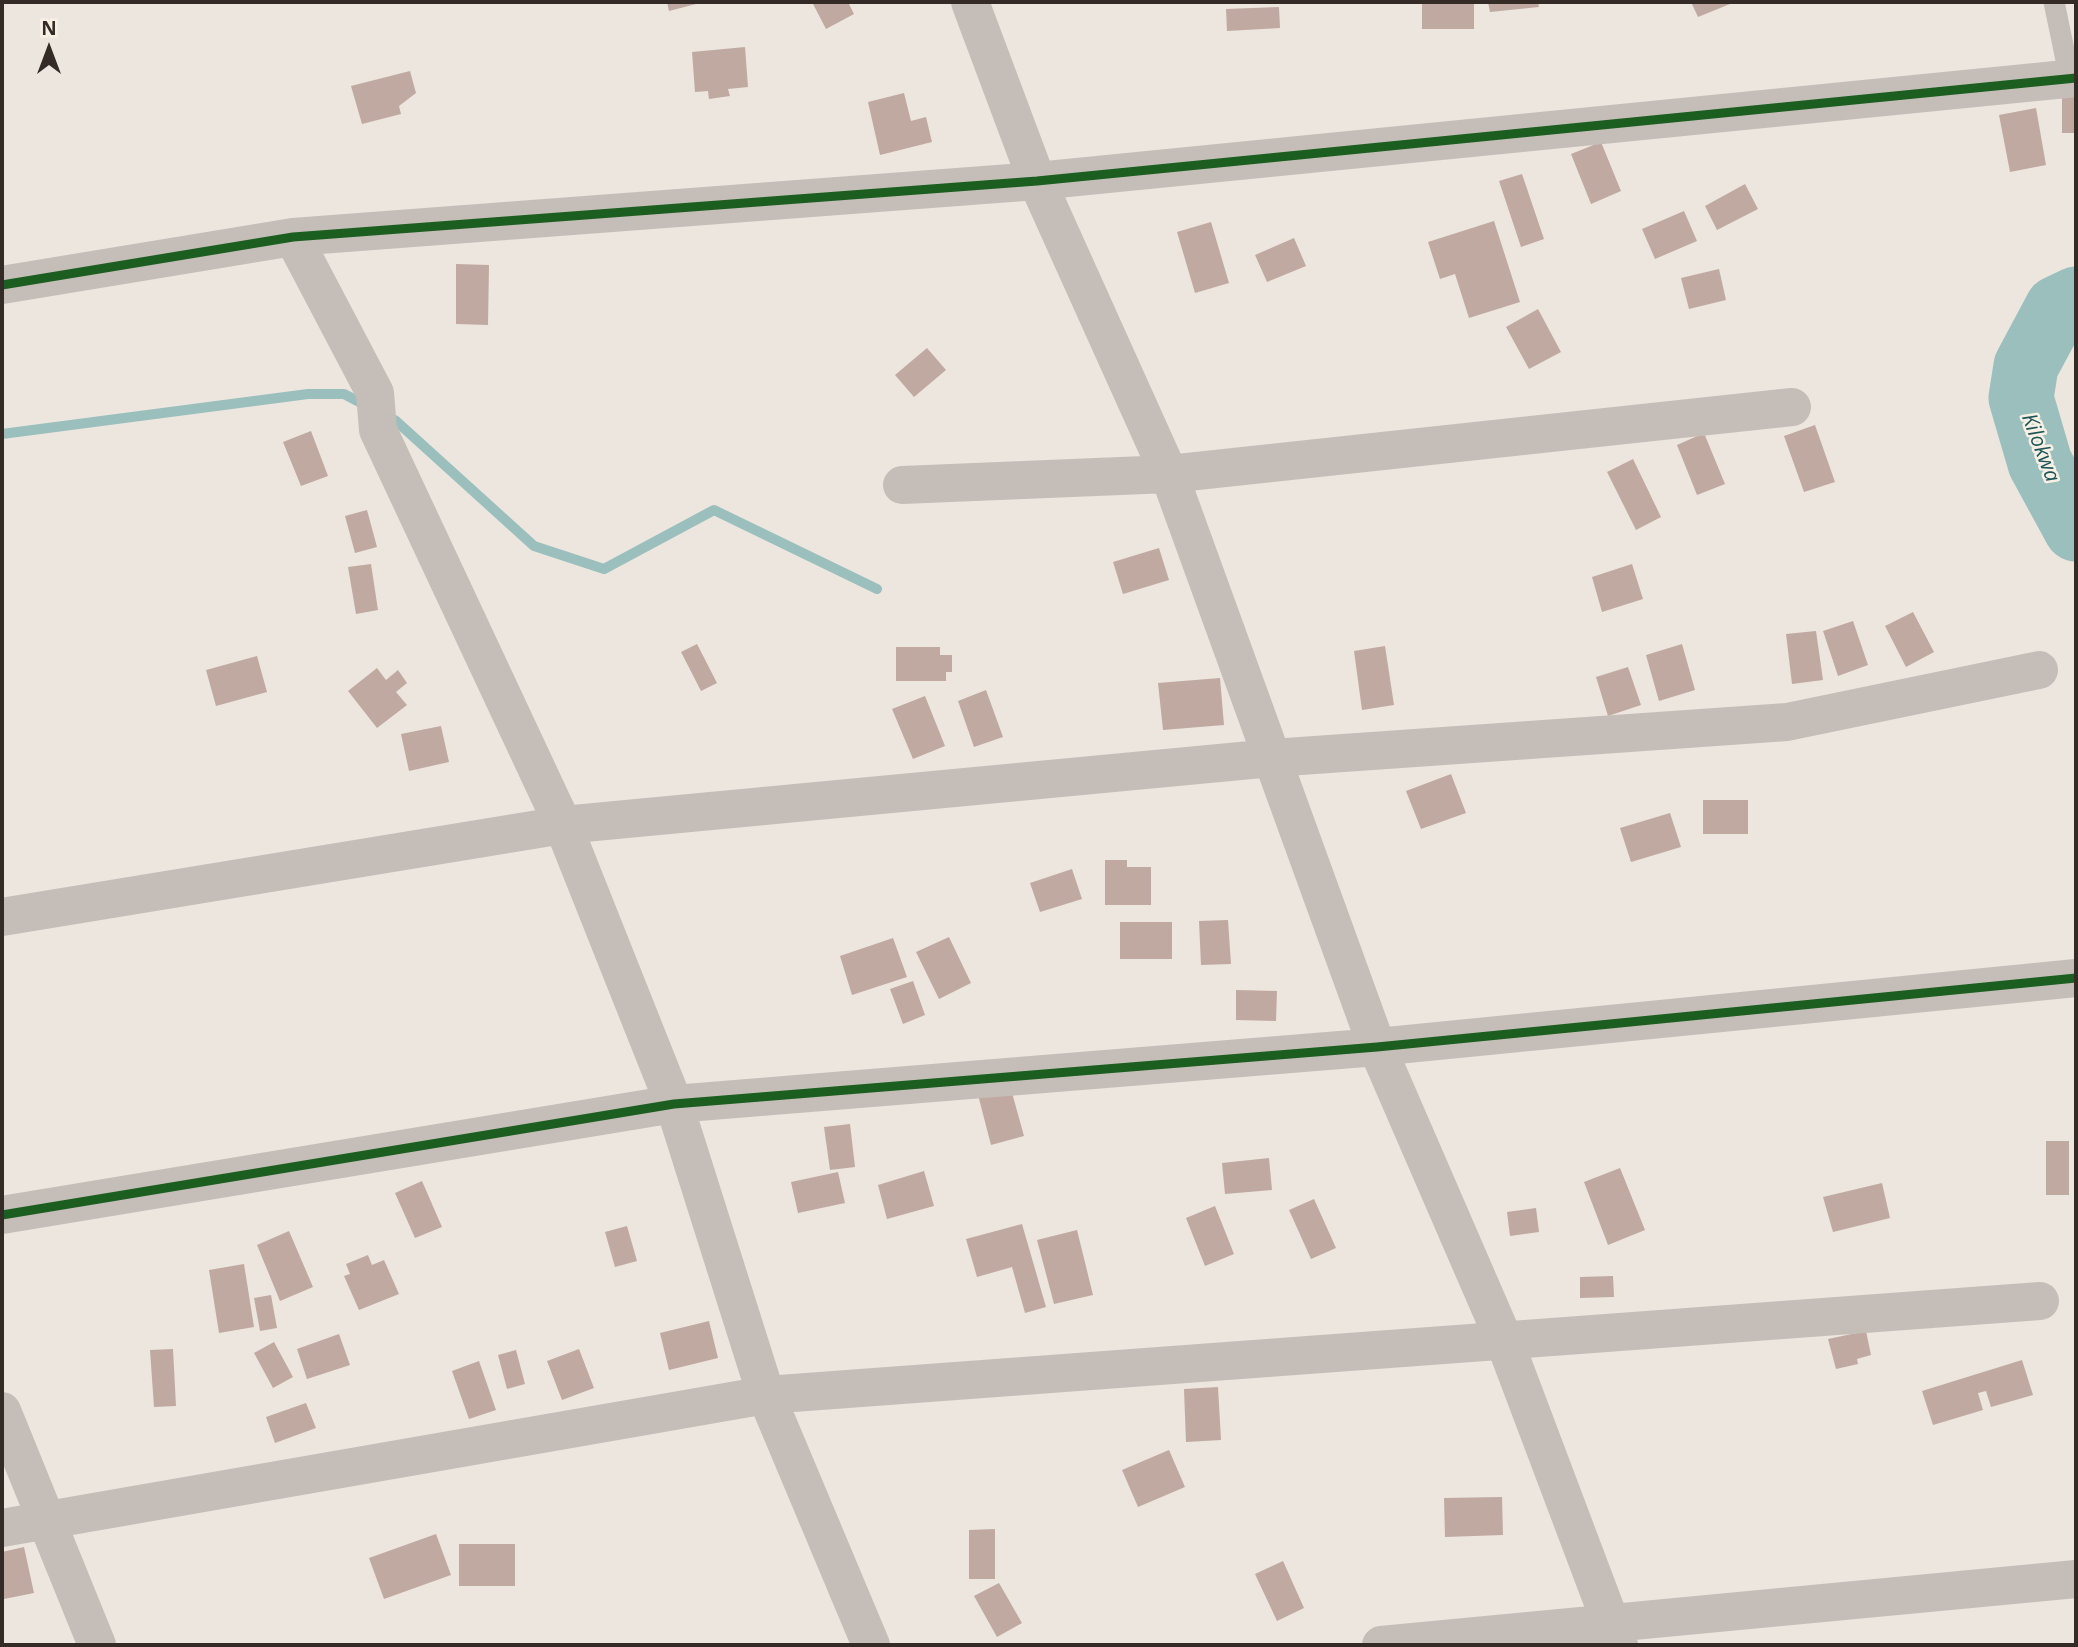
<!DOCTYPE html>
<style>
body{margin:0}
#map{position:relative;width:2078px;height:1647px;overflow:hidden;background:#ece6df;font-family:"Open Sans",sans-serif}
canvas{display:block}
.frame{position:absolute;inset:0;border:4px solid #352b26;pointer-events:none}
.north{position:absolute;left:14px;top:14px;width:70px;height:70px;-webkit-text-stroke:5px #f9f0e5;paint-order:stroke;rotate:0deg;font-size:19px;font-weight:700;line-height:28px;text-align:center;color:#352b26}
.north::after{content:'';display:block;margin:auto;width:24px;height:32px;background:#352b26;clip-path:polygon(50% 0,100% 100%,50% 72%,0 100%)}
</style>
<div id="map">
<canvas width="2078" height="1647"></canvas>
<div class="frame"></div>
<div class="north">N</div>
</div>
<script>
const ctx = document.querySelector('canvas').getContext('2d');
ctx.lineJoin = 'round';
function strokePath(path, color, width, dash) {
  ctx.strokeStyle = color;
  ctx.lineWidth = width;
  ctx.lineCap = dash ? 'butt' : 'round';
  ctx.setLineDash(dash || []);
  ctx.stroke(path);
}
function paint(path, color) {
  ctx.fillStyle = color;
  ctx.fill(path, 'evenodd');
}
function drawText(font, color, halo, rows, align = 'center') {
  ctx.font = font + ' "Open Sans",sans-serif';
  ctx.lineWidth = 5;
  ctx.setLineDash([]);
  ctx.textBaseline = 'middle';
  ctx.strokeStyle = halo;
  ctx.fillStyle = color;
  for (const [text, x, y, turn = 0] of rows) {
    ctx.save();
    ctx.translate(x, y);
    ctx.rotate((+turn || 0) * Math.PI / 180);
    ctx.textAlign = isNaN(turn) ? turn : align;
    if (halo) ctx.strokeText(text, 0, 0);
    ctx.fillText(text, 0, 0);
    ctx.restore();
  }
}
strokePath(new Path2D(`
 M385 415 396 421 534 546 604 569 714 510 877 589
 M2 434 308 394H344L367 406`), '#9abfbd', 10);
strokePath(new Path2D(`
 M2076 299 2057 308 2026 366 2021 398 2040 463 2076 529`), '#9abfbd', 65);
paint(new Path2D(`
 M667 2H696V4L669 11Z
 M812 2H848L854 14 826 29Z
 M1422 2H1474V29H1422Z
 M1488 2H1538L1539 7 1490 12Z
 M1691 2H1729L1730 4 1698 17Z
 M1279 7 1280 28 1227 31 1226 9Z
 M745 47 748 87 728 89 730 96 709 99 708 91 695 92 692 52Z
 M410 71 416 93 399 106 401 114 362 124 351 86Z
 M904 93 911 121 926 117 932 142 880 155 868 102Z
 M2062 96H2076V133H2062Z
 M2036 108 2046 165 2010 172 1999 115Z
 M1601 142 1621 191 1591 204 1571 154Z
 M1522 174 1544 239 1521 247 1499 181Z
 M1745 184 1758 209 1717 230 1705 206Z
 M1684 211 1697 241 1655 259 1642 229Z
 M1494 221 1520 302 1469 318 1455 274 1440 279 1428 242Z
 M1211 222 1229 283 1195 293 1177 232Z
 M1294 238 1306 266 1267 282 1255 255Z
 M456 264 489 265 488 325 456 324Z
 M1719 269 1726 300 1689 309 1681 278Z
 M1538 309 1561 352 1529 369 1506 327Z
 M927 348 946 370 914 397 895 375Z
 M1815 425 1835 482 1804 492 1784 436Z
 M311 431 328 476 301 486 283 442Z
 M1704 433 1725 484 1697 495 1677 445Z
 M1633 459 1661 517 1636 530 1607 472Z
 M367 510 377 547 355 553 345 516Z
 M1159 548 1169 580 1123 594 1113 562Z
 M371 564 378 610 356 614 348 567Z
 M1632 564 1643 599 1602 612 1592 577Z
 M1913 612 1934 652 1906 667 1885 626Z
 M1853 621 1868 665 1838 676 1823 631Z
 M1816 631 1823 680 1792 684 1786 634Z
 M697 644 717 683 701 691 681 652Z
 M1682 644 1695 690 1659 701 1646 655Z
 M1385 646 1394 705 1362 710 1354 651Z
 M896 647H940V655H952V672H946V681H896Z
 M257 656 267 692 216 706 206 670Z
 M1628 667 1641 705 1608 716 1596 677Z
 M377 668 386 680 398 670 407 683 396 692 407 705 377 728 348 691Z
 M1220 678 1224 725 1163 730 1158 683Z
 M986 690 1003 737 974 747 958 701Z
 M925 696 945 746 913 759 892 709Z
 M441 726 449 762 409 771 401 734Z
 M1451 774 1466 813 1421 829 1406 791Z
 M1703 800H1748V834H1703Z
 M1670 813 1681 847 1631 862 1620 828Z
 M1105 860H1127V867H1151V905H1105Z
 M1072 869 1082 899 1040 912 1030 883Z
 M1228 920 1231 964 1201 965 1199 921Z
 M1120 922H1172V959H1120Z
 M949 937 971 983 939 999 916 952Z
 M893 938 907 977 852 995 840 956Z
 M913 981 925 1015 903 1024 890 989Z
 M1236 990 1277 991 1276 1021 1236 1020Z
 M1009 1082 1024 1136 991 1145 977 1091Z
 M850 1124 855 1167 830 1170 824 1127Z
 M2046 1141H2069V1195H2046Z
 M1269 1158 1272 1190 1225 1194 1222 1163Z
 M1620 1168 1645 1230 1608 1245 1584 1182Z
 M924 1171 934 1206 887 1219 878 1185Z
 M838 1172 845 1203 798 1213 791 1182Z
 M422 1181 442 1227 415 1238 395 1193Z
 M1882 1183 1890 1218 1833 1232 1823 1197Z
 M1314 1199 1336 1248 1311 1259 1289 1210Z
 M1215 1206 1234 1254 1205 1266 1186 1218Z
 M1536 1208 1539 1232 1510 1236 1507 1212Z
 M1022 1224 1046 1307 1025 1313 1012 1267 977 1277 966 1239Z
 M627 1226 637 1261 615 1267 605 1232Z
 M1077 1230 1093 1295 1054 1304 1037 1240Z
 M289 1231 313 1287 280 1301 257 1245Z
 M368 1255 372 1265 384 1260 399 1294 359 1310 344 1276 350 1274 346 1264Z
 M244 1264 254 1327 219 1333 209 1270Z
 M1613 1276 1614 1297 1580 1298V1277Z
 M271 1295 277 1328 260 1331 254 1298Z
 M709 1321 718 1358 669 1370 660 1333Z
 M1866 1331 1871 1355 1857 1359 1858 1364 1836 1369 1828 1339Z
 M339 1334 350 1365 307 1379 297 1349Z
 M274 1342 293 1377 273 1388 254 1353Z
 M173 1349 176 1406 154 1407 150 1350Z
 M579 1349 594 1388 562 1400 547 1361Z
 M516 1350 525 1384 507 1389 498 1355Z
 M2022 1360 2033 1395 1991 1407 1986 1391 1978 1393 1983 1410 1933 1425 1922 1391Z
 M479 1361 496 1410 469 1419 452 1371Z
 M1218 1387 1221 1440 1186 1442 1184 1389Z
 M306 1403 316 1428 275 1443 266 1417Z
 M1169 1450 1185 1487 1138 1507 1122 1470Z
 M1502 1497 1503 1535 1445 1537 1444 1498Z
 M995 1529V1579H969V1530Z
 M436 1534 451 1575 384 1599 369 1558Z
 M459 1544H515V1586H459Z
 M24 1547 34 1593 4 1599 2 1552Z
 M1283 1561 1304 1608 1277 1621 1255 1574Z
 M999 1583 1022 1623 997 1637 974 1596Z`), '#c0a9a0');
strokePath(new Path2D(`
 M2054 2 2070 79`), '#c5beb8', 21);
strokePath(new Path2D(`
 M970 2 1037 181 1169 474 1377 1047 1504 1340 1619 1645
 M293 237 375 393 378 430 563 825 674 1104 766 1395 871 1645
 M2 285 293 237 1037 181 2076 78
 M902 485 1169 474 1792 407
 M2 917 563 825 1272 758 1787 722 2039 670
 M2 1215 674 1104 1377 1047 2076 978
 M2 1411 97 1645
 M2 1528 766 1395 2040 1301
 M1381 1645 2076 1579`), '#c5beb8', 38);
strokePath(new Path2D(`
 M2 285 293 237 1037 181 2076 78
 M2 1215 674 1104 1377 1047 2076 978`), '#1b5e20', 9);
drawText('italic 21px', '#1b5557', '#f9f0e5', [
 ["Kilokwa",2040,448,69]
]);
</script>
